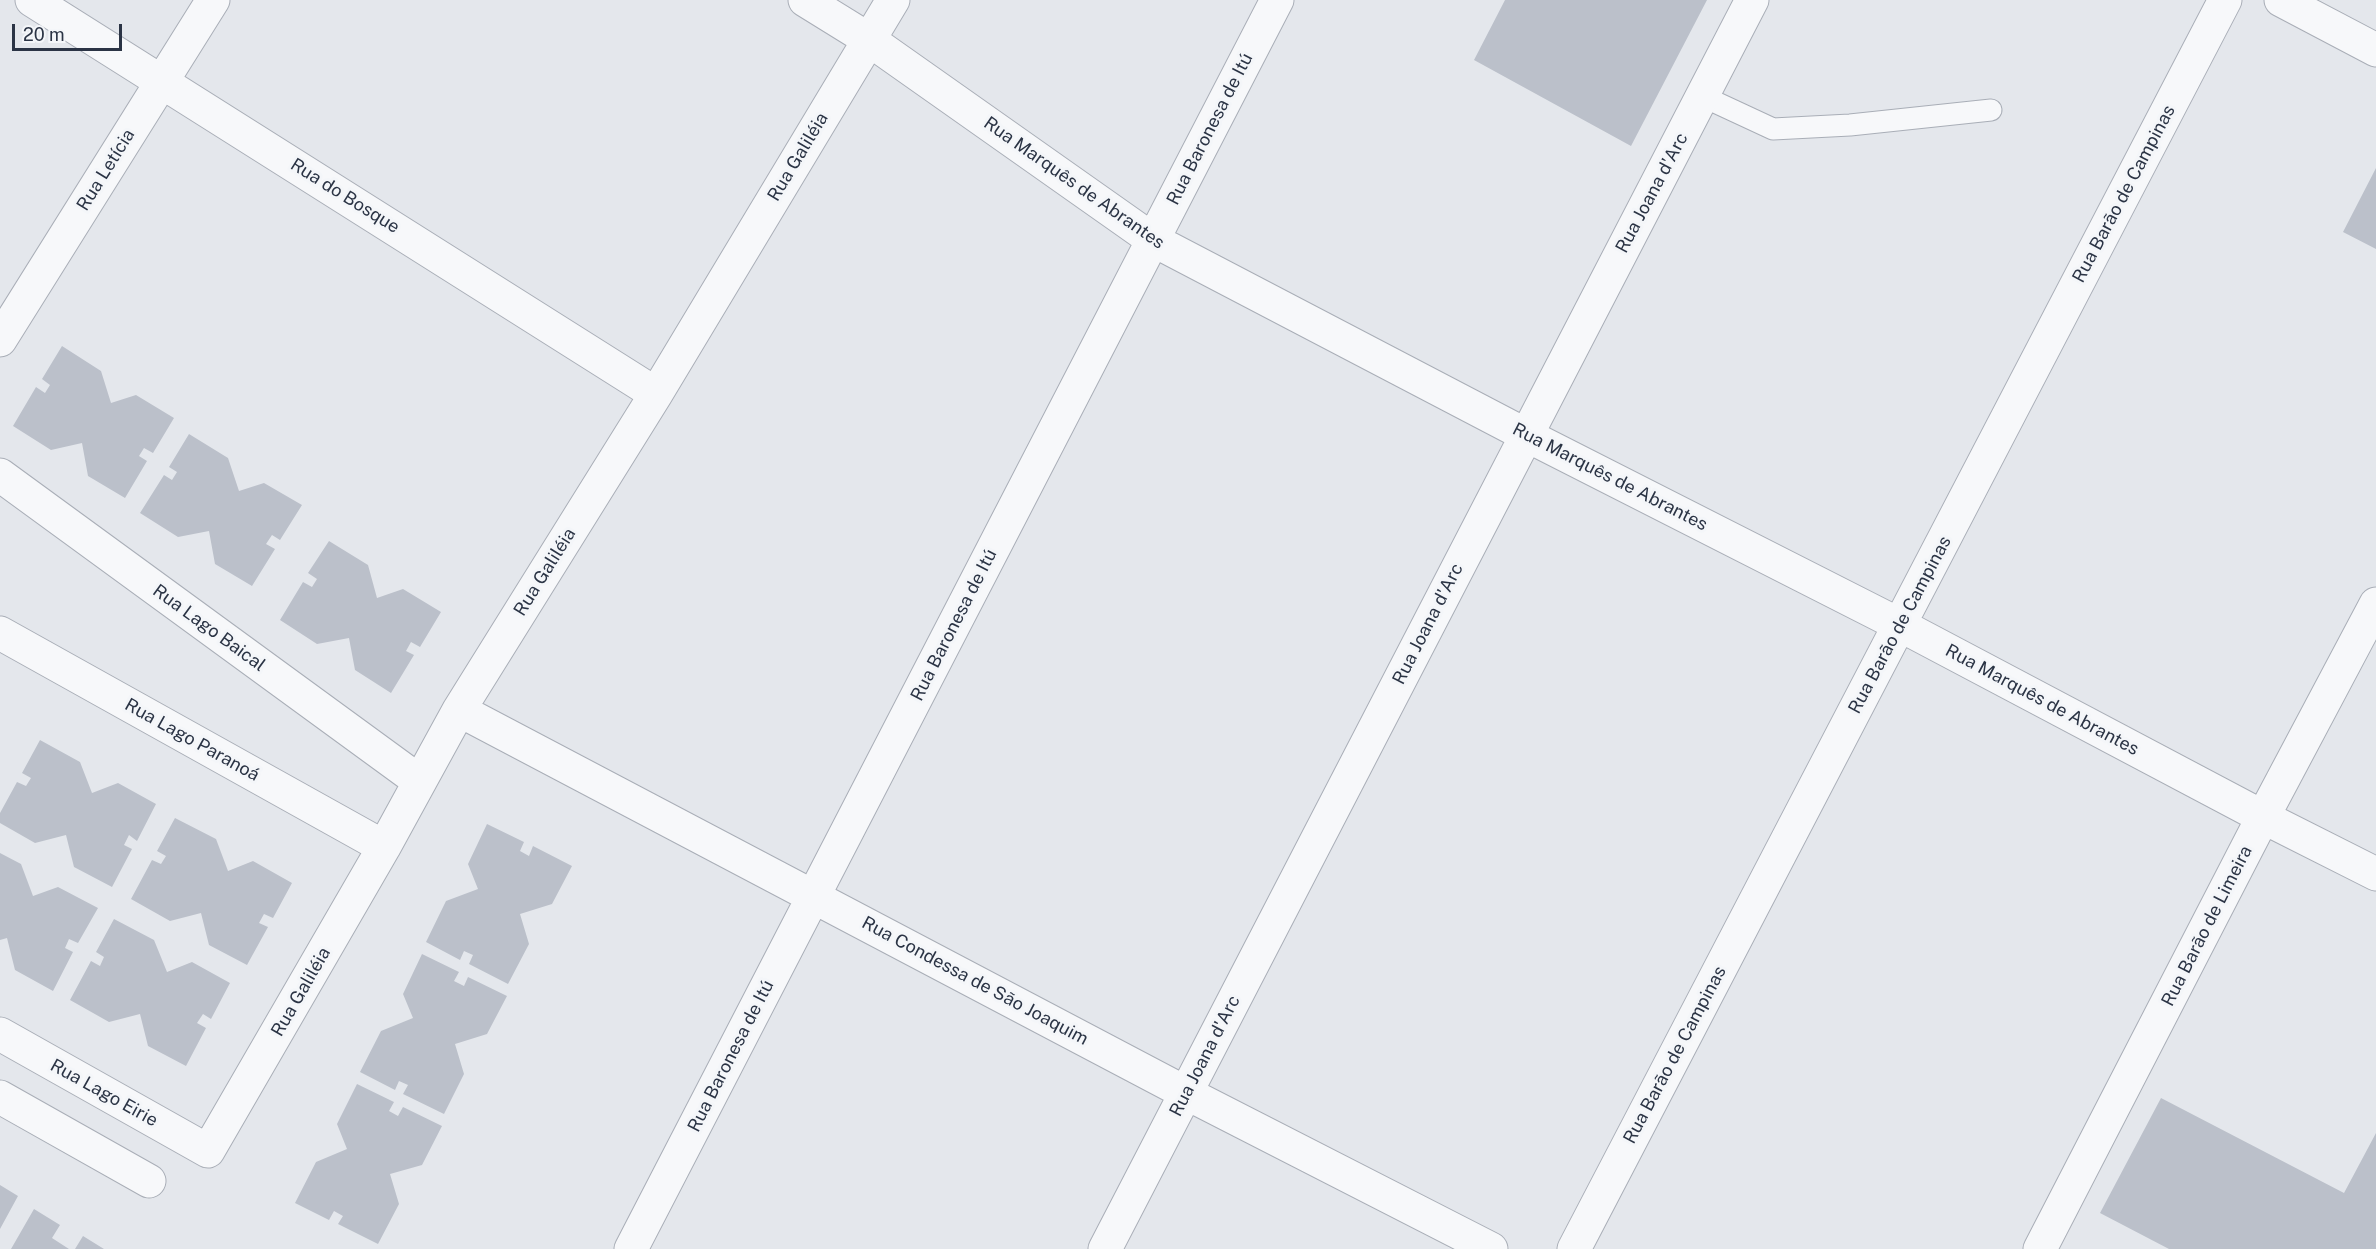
<!DOCTYPE html>
<meta charset="utf-8">
<style>
body{margin:0}
#map{position:relative;width:2376px;height:1249px;overflow:hidden;background:#e4e7ec;font-family:"Public Sans",sans-serif}
canvas{display:block}
.scale{position:absolute;left:12px;top:24px;width:110px;height:27px;box-sizing:border-box;border:3px solid #2b3445;border-top:0;padding-left:8px;font-size:18px;line-height:21px;white-space:nowrap;color:#2b3445;-webkit-text-stroke:4px #f4f6f9;paint-order:stroke}
</style>
<div id="map">
<canvas width="2376" height="1249"></canvas>
<div class="scale">20 m</div>
</div>
<script>
const ctx = document.querySelector('canvas').getContext('2d');
ctx.lineJoin = 'round';
function paint(path, color) {
  ctx.fillStyle = color;
  ctx.fill(path, 'evenodd');
}
function strokePath(path, color, width, dash) {
  ctx.strokeStyle = color;
  ctx.lineWidth = width;
  ctx.lineCap = dash ? 'butt' : 'round';
  ctx.setLineDash(dash || []);
  ctx.stroke(path);
}
function drawText(font, color, halo, rows, align = 'center') {
  ctx.font = font + ' "Public Sans",sans-serif';
  ctx.lineWidth = 6;
  ctx.setLineDash([]);
  ctx.textBaseline = 'middle';
  ctx.strokeStyle = halo;
  ctx.fillStyle = color;
  for (const [text, x, y, turn = 0] of rows) {
    ctx.save();
    ctx.translate(x, y);
    ctx.rotate((+turn || 0) * Math.PI / 180);
    ctx.textAlign = isNaN(turn) ? turn : align;
    if (halo) ctx.strokeText(text, 0, 0);
    ctx.fillText(text, 0, 0);
    ctx.restore();
  }
}
paint(new Path2D(`
 M1505 0H1707L1631 146 1474 60Z
 M2376 168V249L2343 232Z
 M62 346 101 371 111 403 136 395 174 418 153 453 144 448 139 456 147 461 125 498 88 476 82 443 51 450 13 426 36 387 45 393 50 385 42 379Z
 M189 434 228 458 239 491 264 483 302 505 280 540 272 535 266 544 275 549 252 586 215 564 209 531 178 537 140 513 164 475 172 480 177 472 169 467Z
 M329 541 368 565 377 598 403 589 441 612 420 647 411 642 406 651 414 655 391 693 355 670 349 638 317 644 280 620 303 582 312 587 317 579 308 573Z
 M40 740 80 762 92 793 118 783 156 804 137 841 129 835 124 845 132 849 112 887 74 867 66 835 35 843 0 823V813L17 782 26 786 31 778 22 773Z
 M175 818 216 839 228 871 253 861 292 883 273 918 264 914 259 923 268 927 247 965 209 945 201 913 170 921 131 899 152 860 161 864 166 856 157 851Z
 M487 824 524 842 520 851 529 856 533 846 572 866 552 904 520 914 529 944 508 984 469 964 473 955 464 951 460 960 426 942 446 901 478 889 468 864Z
 M0 853 21 864 33 896 58 887 98 908 78 943 69 939 65 948 73 952 53 991 15 970 7 938 0 940Z
 M114 919 154 940 167 972 192 962 230 983 211 1019 203 1014 197 1023 206 1028 186 1066 148 1046 140 1014 109 1022 70 1000 91 961 100 966 104 957 96 952Z
 M422 954 459 972 454 981 464 986 468 977 507 996 487 1034 455 1044 464 1074 444 1114 403 1094 408 1085 399 1081 395 1090 360 1072 381 1031 413 1018 403 994Z
 M357 1084 394 1102 389 1111 398 1116 403 1107 442 1126 422 1165 390 1174 399 1204 378 1244 338 1224 343 1216 334 1211 329 1220 295 1203 316 1162 347 1149 337 1124Z
 M2161 1098 2344 1193 2376 1133V1249H2169L2100 1213Z
 M0 1185 18 1196 0 1229Z
 M34 1209 60 1225 52 1238 69 1249H11Z
 M83 1236 104 1249H75Z`), '#bbc0ca');
const service = new Path2D(`
 M1702 96 1773 129 1850 125 1991 110`);
const minor = new Path2D(`
 M32 0 656 394
 M805 0 868 39 1153 240 1526 435 1900 625 2263 817 2376 874
 M2281 0 2376 50
 M0 340 213 0
 M0 475 419 781
 M0 633 384 847
 M459 710 1186 1093 1491 1249
 M0 1034 208 1151 384 847 459 710 656 394 893 0
 M0 1097 149 1181
 M631 1249 1277 0
 M1105 1249 1752 0
 M1574 1249 2225 0
 M2040 1249 2263 817 2376 604`);
strokePath(service, '#a9aeb7', 23);
strokePath(minor, '#a9aeb7', 35);
strokePath(service, '#f7f8fa', 21);
strokePath(minor, '#f7f8fa', 33);
drawText('18px', '#2b3445', '#f4f6f9', [
 ["Rua Baronesa de Itú",1210,129,-63],
 ["Rua Galiléia",798,157,-59],
 ["Rua Letícia",106,170,-58],
 ["Rua Marquês de Abrantes",1074,183,35],
 ["Rua Joana d'Arc",1652,193,-62],
 ["Rua Barão de Campinas",2124,194,-62],
 ["Rua do Bosque",345,196,32],
 ["Rua Marquês de Abrantes",1610,477,27],
 ["Rua Galiléia",545,572,-58],
 ["Rua Joana d'Arc",1428,624,-63],
 ["Rua Baronesa de Itú",954,625,-63],
 ["Rua Barão de Campinas",1900,625,-62],
 ["Rua Lago Baical",209,628,36],
 ["Rua Marquês de Abrantes",2042,700,28],
 ["Rua Lago Paranoá",192,740,29],
 ["Rua Barão de Limeira",2207,926,-63],
 ["Rua Condessa de São Joaquim",975,981,28],
 ["Rua Galiléia",301,992,-60],
 ["Rua Barão de Campinas",1675,1055,-62],
 ["Rua Baronesa de Itú",731,1056,-63],
 ["Rua Joana d'Arc",1205,1056,-63],
 ["Rua Lago Eirie",104,1093,29]
]);
</script>
